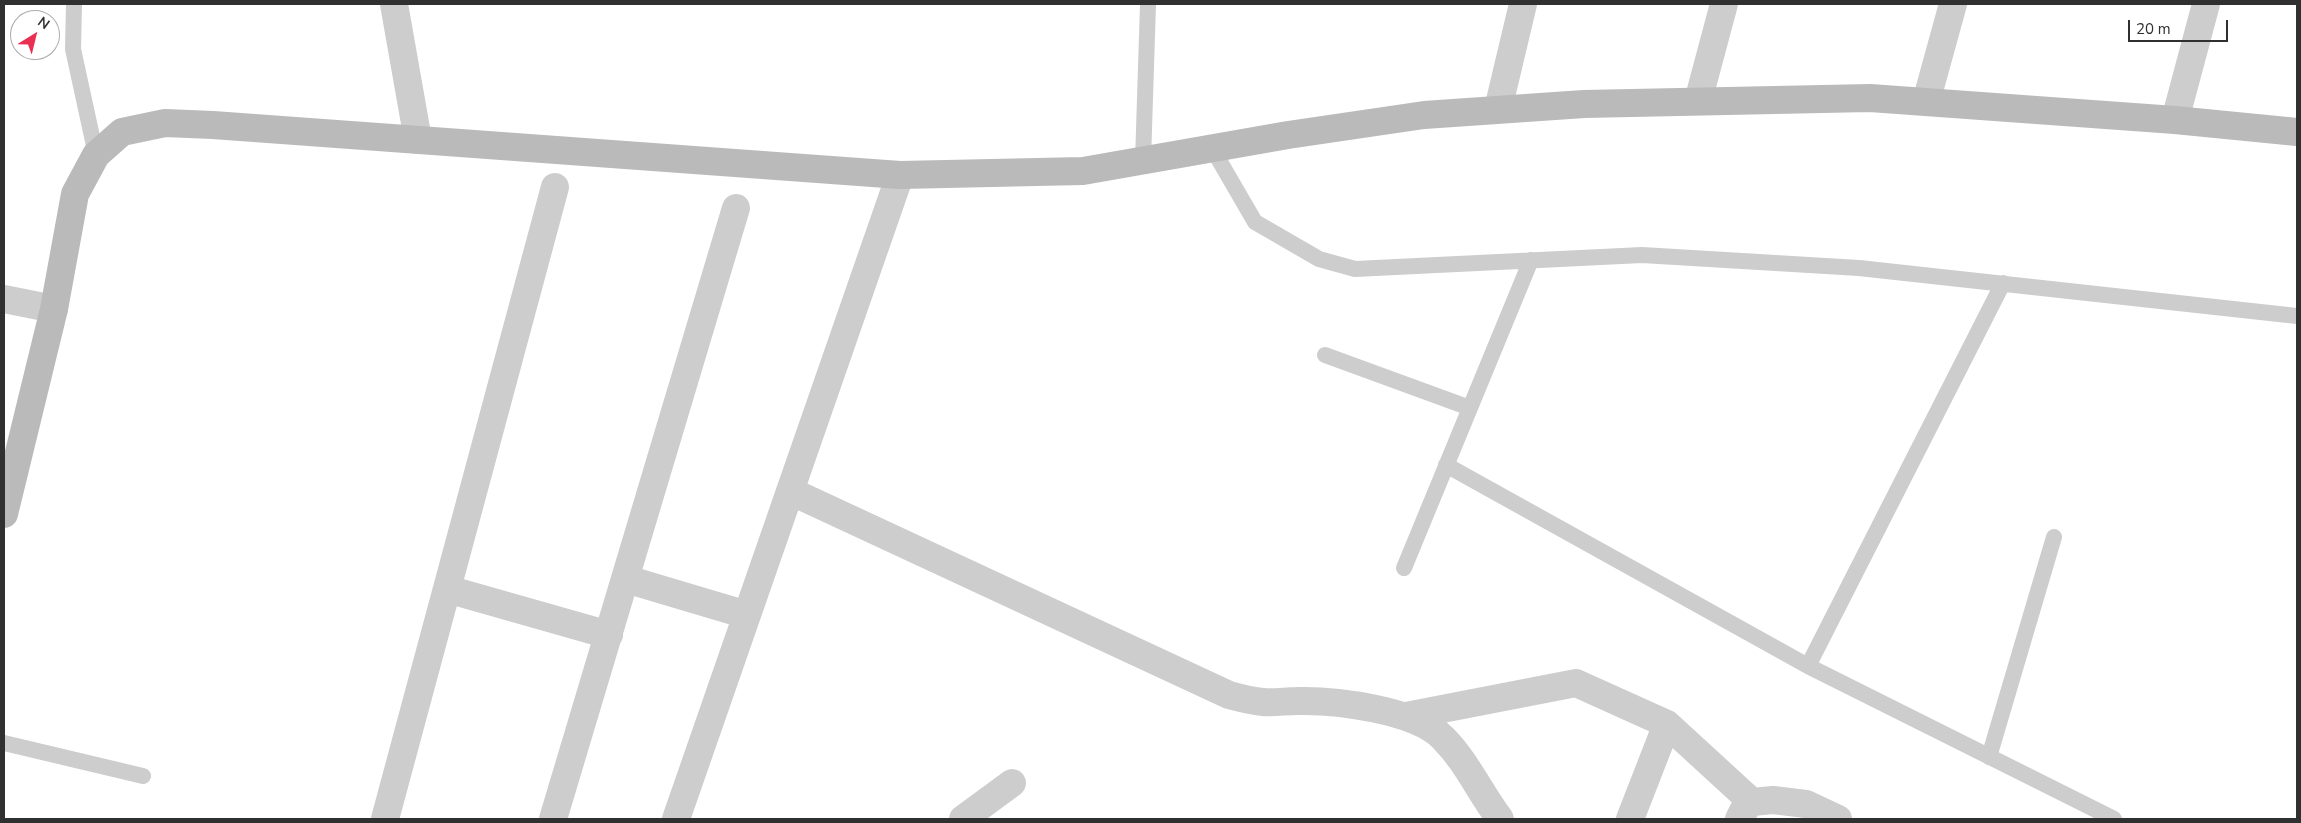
<!DOCTYPE html>
<style>
body{margin:0}
#map{position:relative;width:2301px;height:823px;overflow:hidden;background:#fff;font-family:"Nunito Sans",sans-serif}
canvas{display:block}
.frame{position:absolute;inset:0;border:5px solid #303030;pointer-events:none}
.north{position:absolute;left:10px;top:10px;width:50px;height:50px;box-sizing:border-box;background:#fff;border:1px solid #acacac;border-radius:50%;rotate:36deg;font-size:14px;font-weight:700;line-height:20px;text-align:center;color:#303030}
.north::after{content:'';display:block;margin:auto;width:18px;height:22px;background:#e93053;clip-path:polygon(50% 0,100% 100%,50% 72%,0 100%)}
.scale{position:absolute;left:2128px;top:20px;width:100px;height:22px;box-sizing:border-box;border:2px solid #303030;border-top:0;padding-left:6px;font-size:15px;line-height:18px;white-space:nowrap;color:#303030;-webkit-text-stroke:4px #fff;paint-order:stroke}
</style>
<div id="map">
<canvas width="2301" height="823"></canvas>
<div class="frame"></div>
<div class="north">N</div>
<div class="scale">20 m</div>
</div>
<script>
const ctx = document.querySelector('canvas').getContext('2d');
ctx.lineJoin = 'round';
function strokePath(path, color, width, dash) {
  ctx.strokeStyle = color;
  ctx.lineWidth = width;
  ctx.lineCap = dash ? 'butt' : 'round';
  ctx.setLineDash(dash || []);
  ctx.stroke(path);
}
strokePath(new Path2D(`
 M74 4 73 49 96 155
 M1212 148 1255 222 1319 259 1355 269 1642 255 1859 268 2297 316
 M1143 161 1148 4
 M1325 355 1470 408
 M1446 465 1808 666 2114 819
 M1404 568 1531 260
 M1808 666 2003 283
 M4 743 143 776
 M1989 757 2054 537`), '#cdcdcd', 16);
strokePath(new Path2D(`
 M394 4 418 140
 M1698 101 1724 4
 M1926 102 1953 4
 M1498 109 1523 4
 M2175 120 2206 4
 M4 299 54 309
 M790 491 1229 695C1240 698 1252 701 1263 702 1274 703 1286 701 1297 701 1336 700 1416 710 1443 738 1467 762 1480 793 1500 819
 M626 579 747 615
 M447 589 609 635
 M1406 716 1576 683 1667 724 1752 802
 M385 819 555 187
 M553 819 736 208
 M676 819 900 175
 M963 819 1012 783
 M1630 819 1667 724
 M1739 819 1743 811 1752 802 1773 800 1806 804 1838 819`), '#cdcdcd', 28);
strokePath(new Path2D(`
 M4 514 54 309 75 194 96 155 122 132 165 123 213 125 900 175 1083 171 1288 135 1424 115 1584 104 1870 98 2175 120 2297 132`), '#bababa', 28);
</script>
